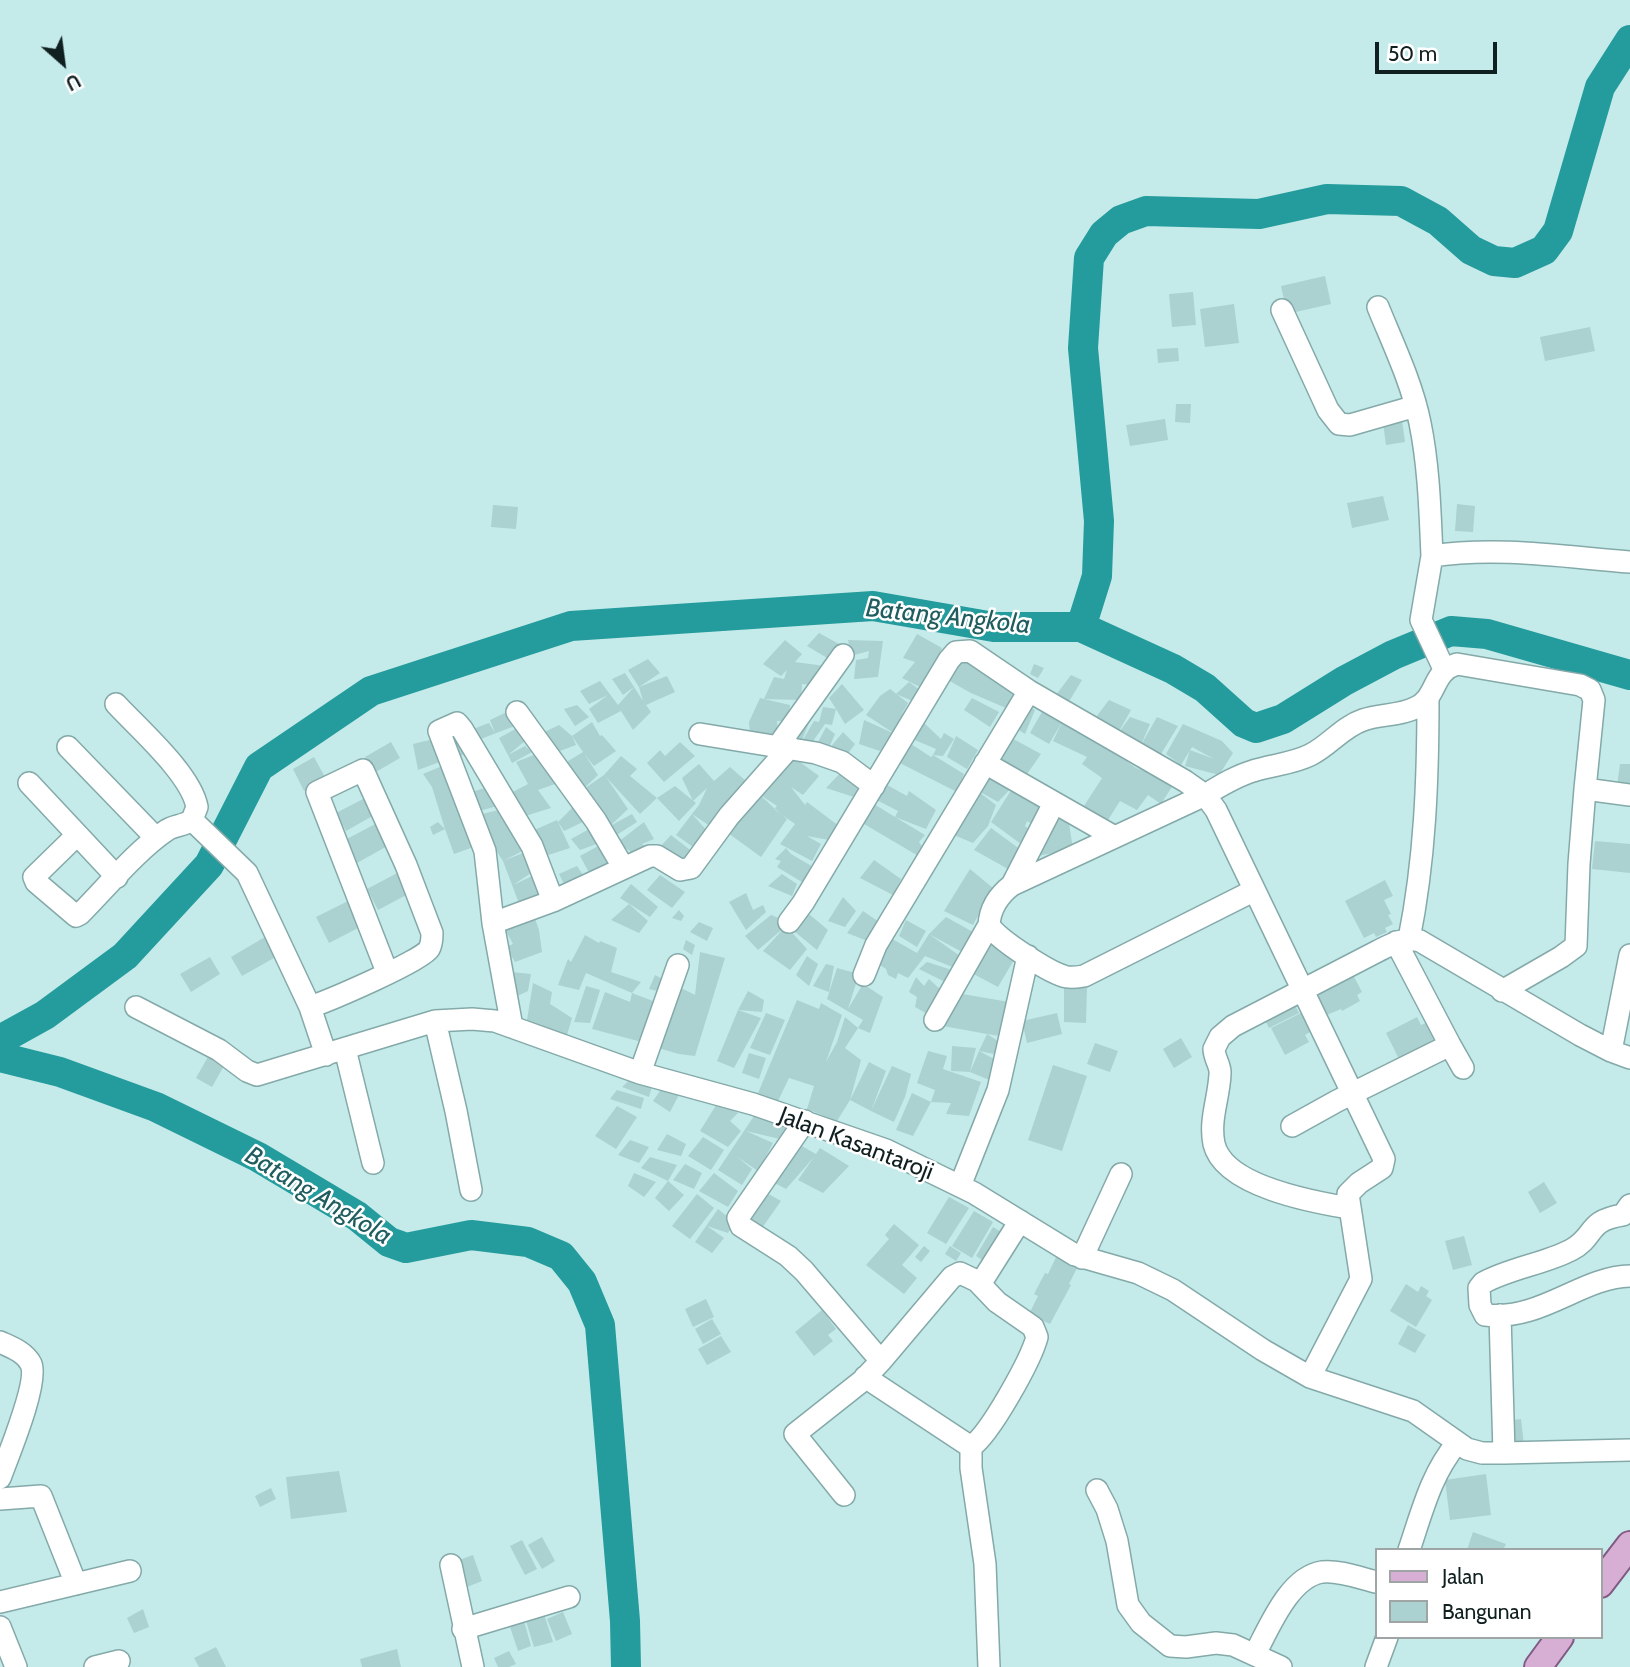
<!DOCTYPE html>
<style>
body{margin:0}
#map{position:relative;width:1630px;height:1667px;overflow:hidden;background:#c4ebea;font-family:Cabin,sans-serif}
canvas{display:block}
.legend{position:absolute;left:1375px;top:1548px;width:228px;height:91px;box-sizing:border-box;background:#fff;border:2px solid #9fa5a5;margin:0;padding:9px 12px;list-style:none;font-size:21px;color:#101f1f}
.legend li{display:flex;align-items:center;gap:14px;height:35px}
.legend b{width:35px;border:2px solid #9fa5a5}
.north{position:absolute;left:28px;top:28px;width:70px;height:70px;-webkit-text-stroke:5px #fff;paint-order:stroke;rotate:152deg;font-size:19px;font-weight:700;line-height:28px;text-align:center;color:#101f1f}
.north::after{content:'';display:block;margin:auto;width:24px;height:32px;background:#101f1f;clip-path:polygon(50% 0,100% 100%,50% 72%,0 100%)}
.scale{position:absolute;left:1375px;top:42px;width:122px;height:32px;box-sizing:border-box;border:4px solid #101f1f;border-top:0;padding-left:9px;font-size:21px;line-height:24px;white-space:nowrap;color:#101f1f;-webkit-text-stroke:5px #fff;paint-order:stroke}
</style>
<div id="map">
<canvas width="1630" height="1667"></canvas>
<ul class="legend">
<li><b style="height:9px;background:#d7afd4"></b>Jalan</li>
<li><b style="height:19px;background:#abd1d1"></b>Bangunan</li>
</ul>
<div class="north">U</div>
<div class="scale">50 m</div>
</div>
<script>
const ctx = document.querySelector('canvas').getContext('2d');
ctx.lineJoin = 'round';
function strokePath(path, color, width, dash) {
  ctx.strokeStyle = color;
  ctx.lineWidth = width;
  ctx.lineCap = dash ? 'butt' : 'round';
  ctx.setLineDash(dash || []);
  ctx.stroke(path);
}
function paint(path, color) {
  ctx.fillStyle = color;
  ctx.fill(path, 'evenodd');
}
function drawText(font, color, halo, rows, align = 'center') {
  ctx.font = font + ' Cabin,sans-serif';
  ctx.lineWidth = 5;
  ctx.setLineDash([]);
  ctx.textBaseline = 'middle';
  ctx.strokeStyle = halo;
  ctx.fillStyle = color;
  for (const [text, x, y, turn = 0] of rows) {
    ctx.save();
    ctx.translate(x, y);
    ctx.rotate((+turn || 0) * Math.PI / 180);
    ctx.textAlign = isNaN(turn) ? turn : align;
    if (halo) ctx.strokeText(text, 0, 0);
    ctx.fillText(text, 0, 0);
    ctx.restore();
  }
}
strokePath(new Path2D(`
 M1081 627 1097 576 1099 521 1083 348 1089 258 1104 234 1121 220 1146 211 1259 214 1327 199 1401 201 1438 221 1471 250 1494 261 1515 263 1544 250 1558 231 1600 87 1630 40
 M0 1040 45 1015 125 956 209 865 259 767 371 691 571 626 873 606 994 627H1081L1173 669 1205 688 1244 723 1256 728 1283 719 1344 681 1393 655 1451 631 1487 634 1630 675
 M0 1057 60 1072 156 1107 258 1157 357 1216 389 1242 406 1248 471 1235 528 1242 561 1256 582 1282 600 1325 625 1621 626 1667`), '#249b9c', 30);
paint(new Path2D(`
 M1325 276 1331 304 1287 314 1281 286Z
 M1193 292 1196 325 1172 327 1169 294Z
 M1234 304 1239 343 1205 347 1200 309Z
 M1590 327 1595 351 1545 361 1540 337Z
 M1178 348 1179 361 1158 363 1157 349Z
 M1176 404H1191L1190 423 1175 422Z
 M1165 419 1168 440 1130 446 1126 425Z
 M1402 420 1405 442 1386 445 1383 423Z
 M1383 496 1389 520 1352 528 1347 503Z
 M1457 504 1475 506 1473 532 1455 531Z
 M493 505 518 507 516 529 491 527Z
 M819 633 841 645 834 662 807 646Z
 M917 634 942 648 924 689 902 678 915 662 903 658Z
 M785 640 802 654 795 662 825 666 819 686 802 684 801 700 764 699 790 705 788 721H777L778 736 750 737 749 722 760 698 764 699 774 677 784 679 787 670 781 676 763 664Z
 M848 640 883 641 878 677 854 679 856 660 868 658 869 651 851 656Z
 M956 652 1017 688 1006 708 971 693 937 674Z
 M648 659 660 673 639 687 667 676 675 692 646 705 651 712 633 730 621 711 598 723 589 709 608 695 589 704 580 691 600 681 618 705 634 687 623 695 612 679 625 673 643 701 639 687 628 670Z
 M1034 664 1044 668 1038 678 1030 674Z
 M1071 675 1082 680 1065 708 1053 699Z
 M909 682 920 690 915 702 896 694Z
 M842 684 864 710 845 724 836 709 832 725 825 724 811 744 801 743 790 738 800 717 810 720 801 743 814 721 819 722 823 707 836 709 829 698Z
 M890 689 908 703 902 714 906 716 895 734 880 751 859 744 864 720 895 734 866 715 880 696Z
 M972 698 999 712 990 727 964 710Z
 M1109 700 1131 710 1117 735 1093 721Z
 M1023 701 1035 710 1025 734 1009 724Z
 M577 705 589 717 575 726 564 709Z
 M1043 710 1098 741 1136 768 1175 782 1161 804 1148 795 1137 810 1120 801 1108 820 1084 806 1102 778 1082 764 1087 757 1053 741 1062 722 1049 744 1030 733Z
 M509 711 520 724 478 740 473 729 489 723 495 733 490 720Z
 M1130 717 1150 724 1141 745 1117 735Z
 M1157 717 1178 726 1161 754 1141 745Z
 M592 722 600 736 602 735 616 751 594 766 585 755 598 775 581 791 604 775 621 756 637 769 630 776 657 798 675 786 696 803 679 821 657 798 640 814 606 777 628 809 610 826 632 814 637 822 615 836 581 791 565 763 583 752 572 736Z
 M923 722 941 739 944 733 954 739 943 756 933 755 936 749 910 738Z
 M1183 724 1222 741 1233 753 1219 775 1185 766 1190 750 1214 759 1192 747 1181 765 1166 754Z
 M559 725 572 736 576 745 552 754 536 736Z
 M826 727 835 734 828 750 815 748Z
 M517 728 525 741 508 755 499 738Z
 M843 732 855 744 842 762 828 750Z
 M462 734 472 752 453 758 445 741Z
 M1006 735 1041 754 1027 774 993 756Z
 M956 736 978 750 967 769 947 757Z
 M438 738 445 760 418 770 413 744Z
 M902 738 931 757 933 755 964 774 957 792 894 760Z
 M391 742 400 758 374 773 365 757Z
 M680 742 695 756 664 782 647 763 660 750 665 756Z
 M525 746 532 752 512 763 508 755Z
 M539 753 558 783 538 790 551 808 522 817 507 795 528 784 516 762Z
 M314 757 326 779 304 791 293 769Z
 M793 757 819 776 803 795 791 787 805 805 807 802 839 826 829 840 807 836 821 844 812 861 780 844 795 824 774 809 777 806 759 794 774 808 787 819 761 857 728 833 759 794 756 792 772 774 768 771Z
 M447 764 479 845 454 854 445 829 433 835 430 827 438 822 445 829 432 787 423 774Z
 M699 764 714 781 730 767 746 781 713 828 692 814 699 805 707 788 693 801 682 778Z
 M1620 764H1630V787L1617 786Z
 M847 766 863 782 854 797 826 788Z
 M983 767 1015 784 998 802 975 789Z
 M880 781 907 796 909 791 936 810 926 829 895 817 925 835 919 842 923 848 920 857 854 818 869 801 895 817 898 811 871 797Z
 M1015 784 1048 804 1033 825 1027 821 1025 826 1030 830 1021 844 991 822Z
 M491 786 497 806 479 811 475 791Z
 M975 789 996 805 988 826 973 843 949 833Z
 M367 797 376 814 346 831 336 813Z
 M578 802 589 819 564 831 558 822 570 848 545 856 530 832 557 820 558 822Z
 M503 809 532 846 503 861 488 838 490 837 482 814Z
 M692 814 709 833 700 852 676 835Z
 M1068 817 1073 849 1038 856 1043 825Z
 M379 822 391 844 357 863 345 840Z
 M644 822 654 839 642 844 648 849 637 857 618 842Z
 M593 827 602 842 580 850 571 839Z
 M991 828 1021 850 1008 869 974 850Z
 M671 835 694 853 684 866 659 848Z
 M1595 841 1630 844V873L1592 869Z
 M602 844 620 864 592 878 580 856Z
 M786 848 791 854 815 868 807 885 777 867 781 861 775 859Z
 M528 851 537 869 513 885 539 873 548 897 520 906 503 861Z
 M874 860 901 879 893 895 860 878Z
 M577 866 585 878 565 886 559 874Z
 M970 869 993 888 973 925 944 911Z
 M401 871 412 892 378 910 367 889Z
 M782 874 797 884 792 896 768 886Z
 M660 875 685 892 672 908 647 890Z
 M1385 880 1393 896 1384 900 1391 914 1388 915 1393 924 1385 928 1387 932 1376 937 1374 933 1364 938 1345 901Z
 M631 884 658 907 650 917 620 898Z
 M746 893 753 910 763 905 766 912 746 930 729 902Z
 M843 897 856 911 845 927 828 921Z
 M348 901 360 927 329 943 316 917Z
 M629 904 648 921 639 933 611 920Z
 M803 909 828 930 817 950 789 927Z
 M679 910 684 916 681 921 672 918Z
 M863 911 882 924 870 942 847 933Z
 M533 913 539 930 542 952 515 962 506 947 513 944 505 929Z
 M771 915 789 922 786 926 807 949 790 970 763 951 786 926 758 950 745 936Z
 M946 917 973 932 962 952 929 934 960 956 955 968 925 956 908 978 898 973 896 979 888 975 886 969 874 961 887 936 917 953 929 934Z
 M906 920 926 931 917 947 899 936Z
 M699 922 713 928 707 941 690 932Z
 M985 932 1018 953 998 987 964 969Z
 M270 934 281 954 242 976 231 957Z
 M585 935 599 943 600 941 617 948 611 972 641 982 632 993 586 973 579 990 558 985 568 959 571 962Z
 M686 940 695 945 692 955 683 949Z
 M700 952 725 958 695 1056 679 1054 658 1048 677 986 695 995Z
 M807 956 818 964 809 986 796 975Z
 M210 957 220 974 191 992 180 974Z
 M927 962 955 971 947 983 919 969Z
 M826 964 834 966 829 992 813 986Z
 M837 968 859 974 848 1009 863 984 883 997 870 1033 858 1028 863 1020 827 999Z
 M1350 969 1362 992 1357 995 1360 1001 1342 1011 1341 1009 1322 1017 1313 999 1320 995 1316 987Z
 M502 971 531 974 528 991 511 999Z
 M655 975 663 979 657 991 649 989Z
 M916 977 924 986 929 979 943 992 929 1015 915 1007 917 997 909 992Z
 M533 983 552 992 550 1004 572 1018 567 1035 527 1020Z
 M586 986 600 990 590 1023 574 1022Z
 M1064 986H1087L1086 1023 1064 1022Z
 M748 991 764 1000 762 1012 738 1010 761 1018 734 1068 717 1061 738 1010Z
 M605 992 630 1002 632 993 653 1001 642 1042 592 1029Z
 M951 992 1009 1002 1006 1037 987 1034 998 1041 994 1054 979 1051 987 1034 943 1026Z
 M1291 997 1299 1013 1269 1028 1261 1012Z
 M797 1000 819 1009 821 1003 842 1015 826 1062 837 1042 845 1017 858 1028 845 1048 861 1060 850 1100 837 1121 807 1109 814 1086 789 1078 778 1101 758 1093Z
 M766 1013 785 1020 770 1055 750 1048Z
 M1057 1013 1062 1034 1027 1043 1022 1021Z
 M1301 1013 1310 1032 1305 1035 1309 1042 1285 1055 1271 1028Z
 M1417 1017 1421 1025 1426 1023 1430 1032 1433 1031 1440 1044 1401 1063 1386 1033Z
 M1181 1038 1192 1057 1174 1068 1163 1049Z
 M1095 1043 1118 1051 1110 1072 1087 1064Z
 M952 1046 976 1048 970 1072 951 1071Z
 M928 1051 947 1056 943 1069 981 1082 969 1116 946 1114 951 1103 931 1102 935 1090 917 1083Z
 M979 1051 998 1061 994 1082 970 1072Z
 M749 1053 766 1058 759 1079 742 1073Z
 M209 1055 225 1064 212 1087 196 1078Z
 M869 1062 886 1071 871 1111 850 1100Z
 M1053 1065 1087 1076 1062 1151 1028 1140Z
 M892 1066 911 1074 905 1097 894 1122 871 1111Z
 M633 1077 653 1083 649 1097 622 1087Z
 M664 1085 680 1093 670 1112 653 1101Z
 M617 1090 644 1098 641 1109 610 1099Z
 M912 1093 931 1102 913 1136 896 1130Z
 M718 1102 738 1113 730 1121 741 1131 728 1147 700 1131Z
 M617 1106 637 1117 616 1149 595 1136Z
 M758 1110 795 1123 784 1140 746 1131 773 1143 758 1171 736 1156 752 1169 742 1185 718 1170Z
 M667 1134 686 1144 681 1156 657 1150Z
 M703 1137 724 1150 711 1170 688 1156Z
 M630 1140 649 1147 639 1163 618 1155Z
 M791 1140 816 1154 820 1148 849 1166 823 1193 798 1180 814 1157 786 1189 765 1178Z
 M650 1157 677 1165 668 1181 641 1168Z
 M685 1164 702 1173 694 1189 673 1180Z
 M634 1173 656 1182 644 1197 628 1186Z
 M714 1173 738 1191 728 1207 699 1191Z
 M668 1181 684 1195 669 1211 655 1198Z
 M1544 1182 1557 1203 1540 1213 1528 1192Z
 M758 1188 781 1201 762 1228 740 1213Z
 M697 1194 714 1208 690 1239 672 1226Z
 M949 1197 969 1208 946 1244 927 1233Z
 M718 1209 734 1222 728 1233 707 1226 724 1238 712 1253 695 1242Z
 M974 1211 993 1222 972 1258 952 1246Z
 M894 1224 919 1245 902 1265 917 1278 904 1294 866 1265 889 1239 885 1235Z
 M993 1227 1003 1233 987 1263 976 1256Z
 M1464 1236 1472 1265 1453 1270 1445 1241Z
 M924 1246 930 1251 921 1262 915 1257Z
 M950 1246 961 1253 956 1261 945 1254Z
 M1058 1253 1079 1264 1069 1284 1071 1285 1050 1324 1029 1314 1038 1296 1034 1294 1045 1273 1048 1274Z
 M1406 1284 1418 1292 1421 1286 1429 1291 1426 1296 1432 1300 1416 1327 1390 1311Z
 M706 1299 714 1317 693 1327 685 1309Z
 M822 1310 836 1329 828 1335 833 1341 814 1356 795 1332Z
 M712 1319 721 1334 703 1344 695 1329Z
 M1408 1325 1426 1335 1415 1353 1398 1344Z
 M721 1336 731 1352 707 1365 698 1349Z
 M1521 1419 1524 1445 1509 1447 1506 1421Z
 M339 1471 347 1512 291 1519 286 1477Z
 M1486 1474 1491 1515 1450 1520 1445 1480Z
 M271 1488 276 1499 260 1507 255 1496Z
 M1473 1532 1506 1544 1503 1550H1467Z
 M542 1537 555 1561 542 1569 528 1545Z
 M522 1540 537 1569 525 1575 510 1546Z
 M473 1555 482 1581 467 1587 457 1561Z
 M143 1609 149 1627 134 1633 127 1618Z
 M563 1612 572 1634 556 1641 547 1619Z
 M544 1614 553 1642 534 1647 526 1621Z
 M524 1621 531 1646 518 1651 510 1627Z
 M216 1647 226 1667H199L194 1658Z
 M397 1649 401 1667H362L360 1659Z
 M509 1651 516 1664 509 1667H498L494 1658Z`), '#abd1d1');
const minor = new Path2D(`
 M1378 307C1393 344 1412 383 1420 423 1429 467 1430 512 1432 556
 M1282 310 1328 410 1339 424 1350 425 1416 406
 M1444 669 1421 620 1432 556C1497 546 1565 557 1630 562
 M116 704C139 729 191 774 197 807L192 820 247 873 310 1007 326 1055
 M517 712 596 821 623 867
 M700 734 816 753 842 762 874 786
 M778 746 843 655
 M68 747 156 838
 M985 763 1113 836
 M29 783 117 877
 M77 835 34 877 36 882 76 916 80 914C106 888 137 850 167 830 174 825 184 826 192 820
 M1012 885 1054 803
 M1253 891 1084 976C1078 977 1073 978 1067 977 1051 974 997 939 989 925 990 908 999 895 1012 885L1205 795C1220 786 1236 776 1253 771 1271 765 1292 764 1310 755 1329 746 1342 727 1363 720 1380 714 1399 716 1415 708 1438 698 1431 672 1457 664L1580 685 1590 690 1594 700 1585 789 1630 795
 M789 922 803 903 949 660 956 652 970 651 1029 691 1185 781 1205 795 1216 810 1384 1159 1382 1168 1359 1183 1348 1194 1361 1279 1310 1377
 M493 923 485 851 439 731 457 723 462 729 532 846 553 901
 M1409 939C1425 860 1428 780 1428 699
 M864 975 876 945 1029 691
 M1502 991 1561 957 1576 946 1579 864 1585 789
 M136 1007 219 1050 247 1071 257 1075 435 1021 472 1019 495 1021 640 1073 753 1104 886 1150 974 1193 1075 1255 1138 1273 1173 1290 1263 1350 1310 1377 1413 1411 1467 1449 1482 1453H1504L1630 1450
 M310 1007C328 1001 422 961 429 949 432 944 432 938 432 933L406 865 363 770 317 792 387 972
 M935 1020 989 925
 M435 1021 456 1111 471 1190
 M512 1027 493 923 553 901 650 856H657L680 870 691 868 729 816 790 747
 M1450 1045 1463 1068
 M345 1049 373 1163
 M1611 1051 1630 955
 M640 1073 678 965
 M805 1121 738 1218 741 1226 788 1256 804 1271 881 1361 862 1381 795 1434 844 1495
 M1292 1126 1337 1101 1450 1045 1396 942
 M960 1186 998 1090 1028 956
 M1630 1205 1623 1215C1585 1221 1597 1236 1571 1250 1544 1264 1510 1268 1483 1283L1479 1288 1480 1305 1485 1315C1542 1321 1581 1277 1630 1276
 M1349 1208C1313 1202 1224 1186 1214 1144 1209 1120 1219 1098 1220 1074 1221 1066 1214 1058 1214 1049L1220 1037 1233 1026 1378 951C1392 944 1404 937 1420 941L1580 1035 1611 1051 1630 1058
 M1082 1258 1121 1174
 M1500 1315 1504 1453
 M0 1342C11 1347 25 1352 31 1364 39 1382 8 1456 0 1478
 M881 1361 952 1277 960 1273 977 1281 984 1278 1020 1221
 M865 1377 971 1447V1468L985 1564 989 1667
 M971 1447C990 1434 1031 1360 1037 1337L1033 1327 997 1302 977 1281
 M1097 1490 1107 1509 1117 1541 1128 1605 1141 1623 1170 1646 1186 1647 1216 1643 1233 1645 1281 1667
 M0 1499 41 1496 76 1584
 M1409 1550C1422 1512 1431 1474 1457 1443
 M451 1565 473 1667
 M0 1602 130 1571
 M0 1627 16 1667
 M463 1629 569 1597
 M1255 1654C1269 1628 1289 1577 1322 1572 1339 1570 1360 1578 1376 1582
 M95 1667 119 1661
 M1376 1667 1387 1637`);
const major = new Path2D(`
 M1600 1584 1630 1545
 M1538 1667 1560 1637`);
strokePath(minor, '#84a9a9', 24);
strokePath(major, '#805a82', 30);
strokePath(minor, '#fff', 21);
strokePath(major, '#d7afd4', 26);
drawText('24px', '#101f1f', '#fff', [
 ["Jalan Kasantaroji",856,1144,21]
]);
drawText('italic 26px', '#205d5e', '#fff', [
 ["Batang Angkola",948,617,6],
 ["Batang Angkola",318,1196,31]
]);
</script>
